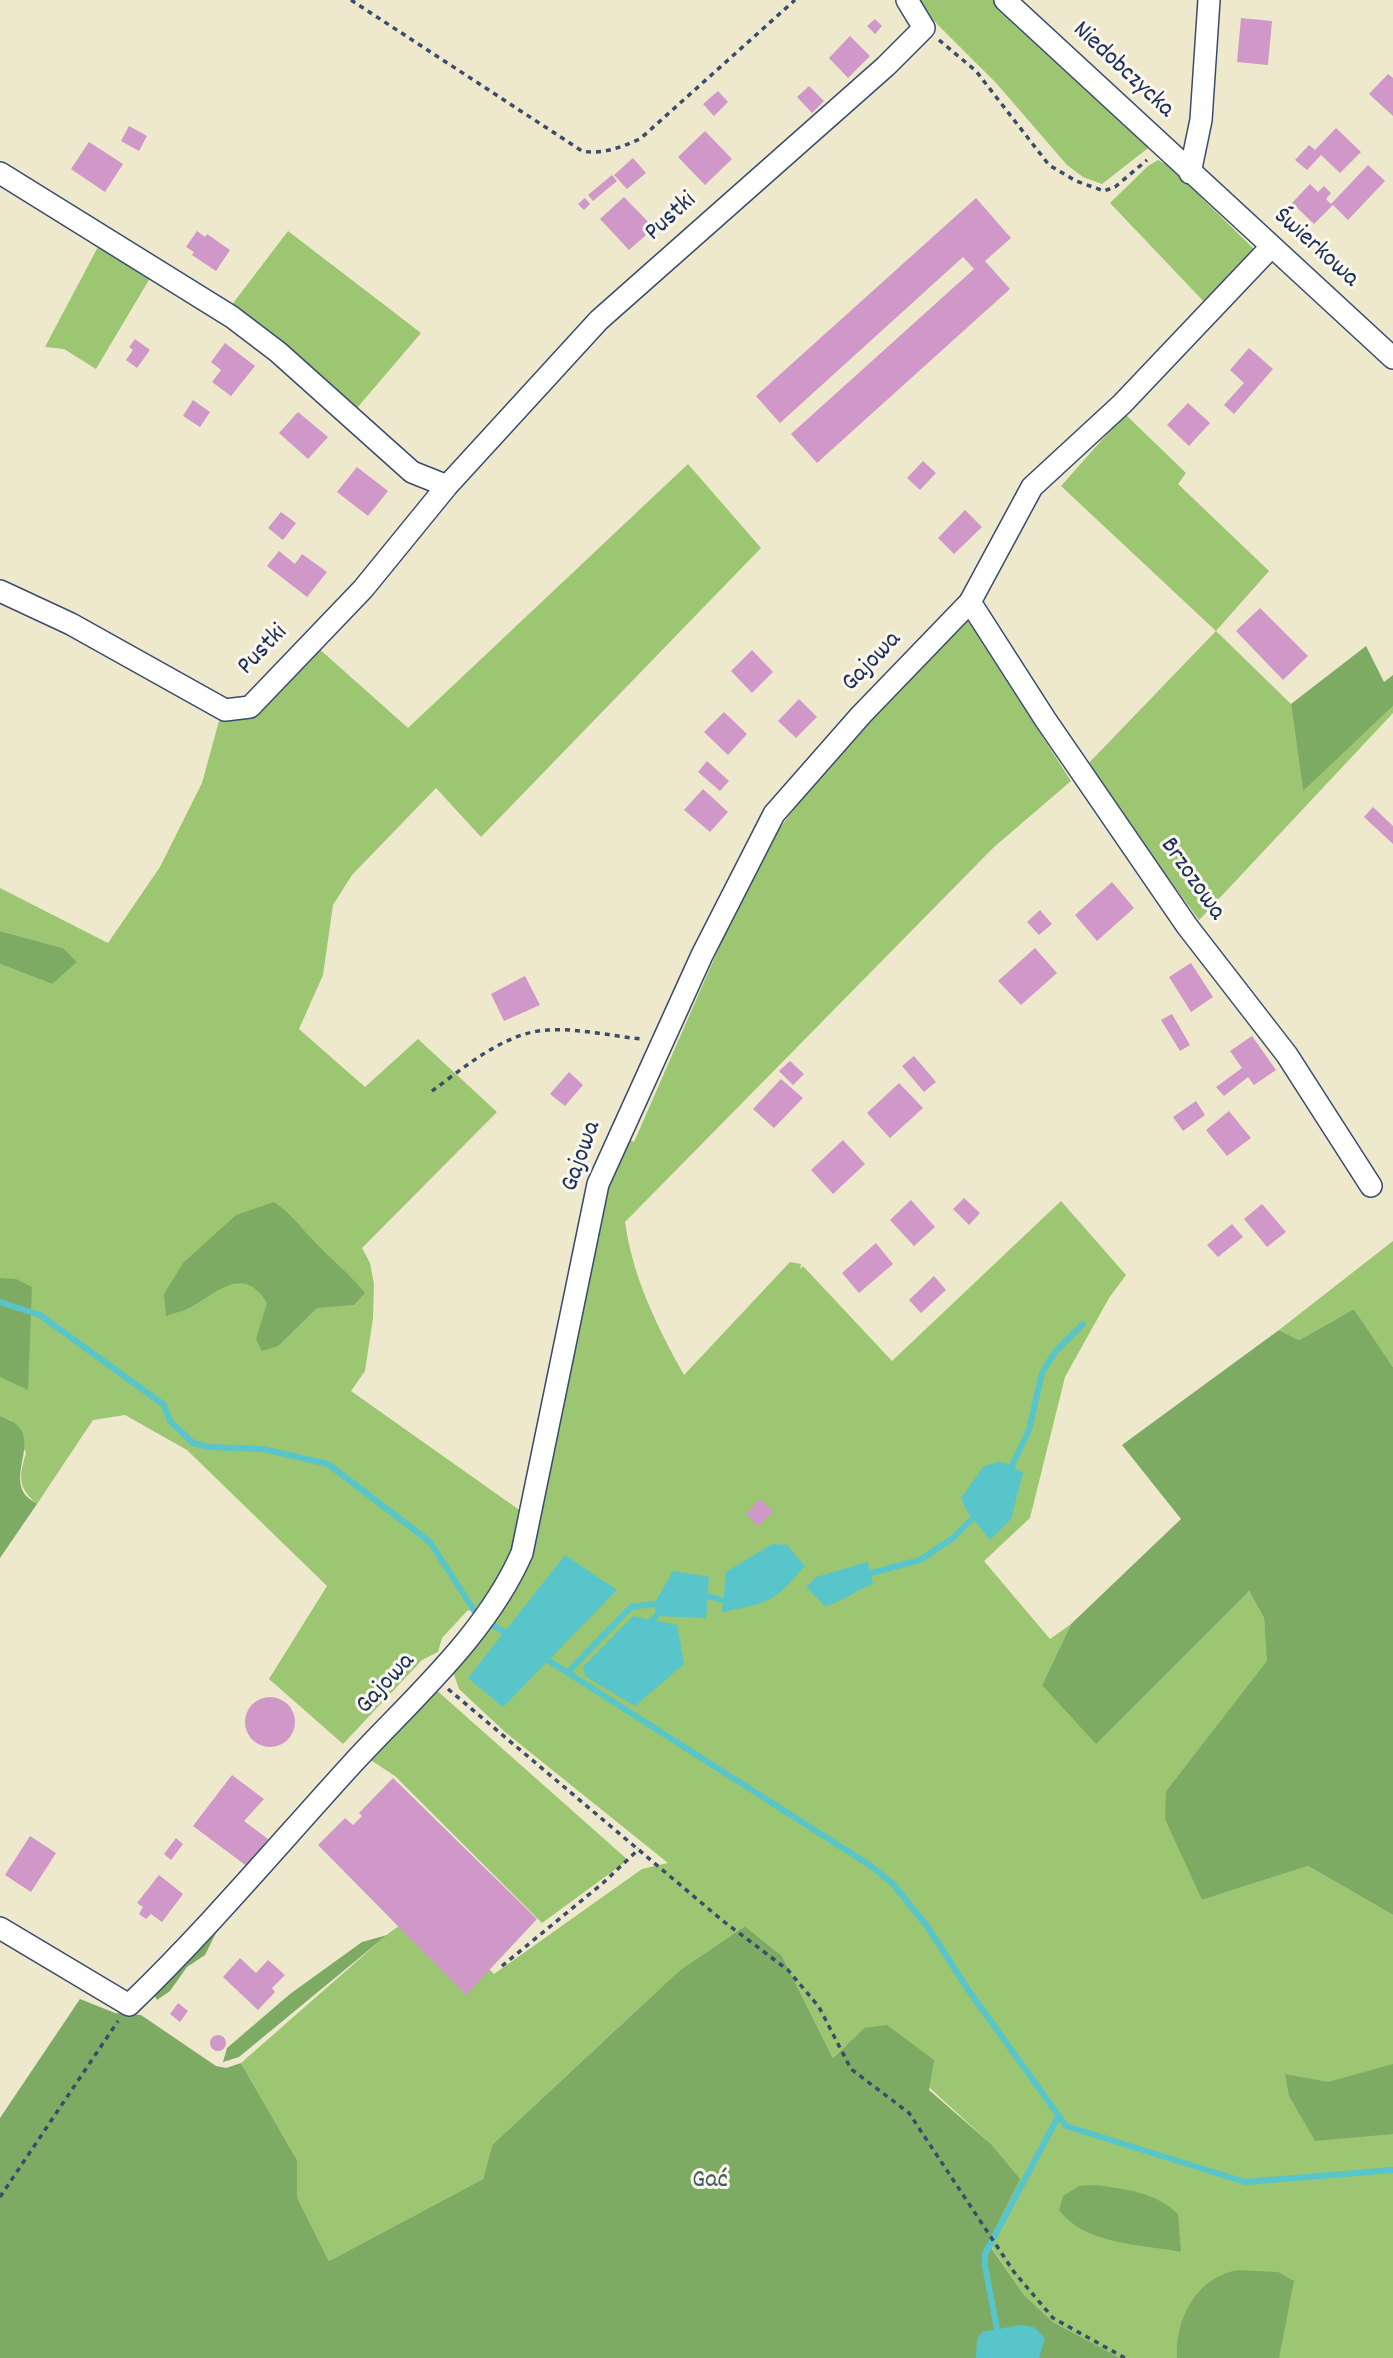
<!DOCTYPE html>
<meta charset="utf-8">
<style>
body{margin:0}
canvas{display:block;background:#eee8cc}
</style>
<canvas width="1393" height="2358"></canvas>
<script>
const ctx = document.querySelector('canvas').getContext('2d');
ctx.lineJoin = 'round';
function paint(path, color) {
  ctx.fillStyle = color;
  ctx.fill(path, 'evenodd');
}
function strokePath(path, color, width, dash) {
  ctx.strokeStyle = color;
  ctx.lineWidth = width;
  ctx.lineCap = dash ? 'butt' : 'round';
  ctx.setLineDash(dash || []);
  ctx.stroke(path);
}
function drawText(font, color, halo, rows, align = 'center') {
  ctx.font = font + ' Dekko,sans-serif';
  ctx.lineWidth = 6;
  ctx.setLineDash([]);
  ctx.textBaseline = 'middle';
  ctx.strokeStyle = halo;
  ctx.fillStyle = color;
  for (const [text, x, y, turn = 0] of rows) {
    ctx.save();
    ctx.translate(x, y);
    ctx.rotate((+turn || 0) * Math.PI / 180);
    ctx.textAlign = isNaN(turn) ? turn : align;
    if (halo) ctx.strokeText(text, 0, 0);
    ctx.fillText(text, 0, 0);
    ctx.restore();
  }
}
paint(new Path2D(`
 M919 0H996L1152 145 1102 184 1083 177 1067 165 997 84 932 19Z
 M1158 160 1169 166 1255 250 1208 306 1110 203 1148 166Z
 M288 231 421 333 357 408 231 306Z
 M99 245 150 278 96 369 64 349 45 347Z
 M1125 414 1186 473 1178 484 1269 571 1216 631 1291 704 1303 790 1393 706V713L1199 920 1086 766 1216 631 1061 486Z
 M688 464 761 548 481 837 436 788 352 875 333 905 323 975 299 1029 365 1087 418 1039 497 1112 362 1248 370 1263 374 1284 373 1318 365 1371 351 1391 525 1514 493 1597 475 1612 468 1610 442 1638 438 1652 422 1660 343 1744 269 1679 327 1586 187 1450 125 1415 93 1420 37 1504C17 1487 19 1476 26 1453L11 1420 0 1416V964L52 984 63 948 0 931V888L108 943 160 867 202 783 219 721 263 703 316 646 408 728Z
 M968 621 1071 781 993 848 625 1222C633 1279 657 1326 684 1375L790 1262 801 1264 800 1269 803 1266 892 1361 1061 1201 1126 1275 1109 1298 1065 1377 1030 1518 984 1561 1050 1639 1071 1624 1042 1685 1236 1601 1249 1591 1264 1618 1268 1661 1166 1791 1202 1900 1308 1866 1393 1915V2358H1120L1085 2340 1053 2322 1024 2295 988 2242 990 2143 864 2028 833 2058 782 1956 745 1926 680 1970 492 2145 483 2179 329 2261 297 2197V2160L241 2063 389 1933 428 1906 494 1974 642 1869 668 1863 505 1732 459 1689 452 1669 497 1612 608 1184 626 1138 634 1142 759 856 837 751Z
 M1393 1241V1367L1354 1309 1299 1340 1279 1330Z
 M434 1688 628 1860 542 1923 395 1776 366 1757Z`), '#9dc672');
paint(new Path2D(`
 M1366 646 1384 682 1393 675V706L1303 791 1291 704Z
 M0 931 63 948 77 962 52 984 0 964Z
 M274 1202C289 1212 298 1224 310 1237 328 1257 348 1272 365 1293L354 1305 317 1308 278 1346 262 1351 256 1339 267 1303C243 1262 215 1295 187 1309 181 1312 173 1313 166 1316L164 1294 183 1263 236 1215Z
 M0 1278 16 1279 32 1287 28 1390 0 1377Z
 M1354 1309 1393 1367V1915L1308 1866 1202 1900 1165 1819 1166 1791 1267 1661 1264 1618 1249 1591 1096 1744 1042 1685 1071 1624 1181 1519 1122 1445 1279 1330 1299 1340Z
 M0 1416C47 1431 9 1468 24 1493 26 1497 33 1501 37 1504L0 1558Z
 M745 1926 782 1956 833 2058 864 2028 887 2025 934 2060 929 2090 990 2143 1020 2179 988 2243 1024 2295 1053 2322 1120 2358H0V2118L80 1999 115 2013 141 2015 216 2066 226 2068 241 2063 297 2160V2197L329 2261 483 2179 492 2145 680 1970Z
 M206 1929 217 1931 205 1955 187 1967 170 1991 157 2000 150 1987Z
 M387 1935 239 2057 223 2062 227 2048 290 1994 362 1942Z
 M1393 2064V2134L1315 2141 1289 2096 1285 2074 1328 2082Z
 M1095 2185C1125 2189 1155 2192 1178 2214L1181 2252C1141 2244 1085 2245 1059 2210L1063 2196 1079 2186Z
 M1237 2270 1278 2272 1294 2281 1279 2358H1177C1175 2319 1196 2278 1237 2270Z`), '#7eab64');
paint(new Path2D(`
 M998 1462 1009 1464 1023 1473 1011 1519 990 1540 967 1511 961 1498 984 1466Z
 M772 1544 787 1545 805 1566C773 1603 769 1603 722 1612L726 1572Z
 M565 1555 617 1590 503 1707 468 1678Z
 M868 1562 873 1584C858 1589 838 1604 825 1606L806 1587 816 1577Z
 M673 1571 709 1577 706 1618 656 1616 654 1604Z
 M633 1616 677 1625 684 1664 635 1706 585 1676 583 1667Z
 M1020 2325 1034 2327 1045 2338 1039 2358H976L977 2340 982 2332Z`), '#57c5ca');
strokePath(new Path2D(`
 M0 1302 40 1315 164 1405 170 1421 193 1443 209 1447 263 1449 328 1464 430 1542 475 1612
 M1009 1472 1029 1430 1042 1373 1055 1352 1083 1324
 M871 1573 920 1560 953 1538 978 1513
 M708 1596 721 1600
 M651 1621 656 1616
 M493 1625 510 1636
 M543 1657 871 1866 893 1884 927 1926 969 1991 1066 2126 1245 2182 1393 2170
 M567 1673 631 1607 654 1604
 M997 2329 985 2266V2254L1058 2117`), '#57c5ca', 6);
paint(new Path2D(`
 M1241 18 1272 21 1268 65 1237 62Z
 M875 19 882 26 875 34 867 26Z
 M850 36 870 56 848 78 829 58Z
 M1388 74 1393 78V116L1369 94Z
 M809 86 824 101 812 113 797 97Z
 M718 91 728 102 714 116 703 104Z
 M129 126 147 136 139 151 121 141Z
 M1336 128 1361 152 1340 173 1321 155 1307 170 1295 160 1309 145 1315 150Z
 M705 131 732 159 705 185 678 157Z
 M89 142 123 164 105 192 71 169Z
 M633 158 646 173 627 189 614 175Z
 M1368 165 1385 181 1348 220 1333 205 1314 224 1292 203 1310 184 1318 192 1324 186 1331 193 1326 199 1331 204Z
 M612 175 617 181 593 201 588 195Z
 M624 197 654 228 629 250 600 219Z
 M585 198 590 204 584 210 578 204Z
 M976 198 1011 238 985 261 1010 289 817 463 791 434 974 269 963 257 780 423 756 396Z
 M197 231 205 237 207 234 230 250 216 271 192 255 194 252 186 247Z
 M135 339 150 350 137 368 126 360 133 350 129 347Z
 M225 343 255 366 231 396 212 382 221 370 211 362Z
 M1249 348 1273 369 1234 414 1224 405 1244 383 1230 370Z
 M193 400 210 412 200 427 183 416Z
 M1188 403 1210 423 1189 446 1167 425Z
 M298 412 328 437 308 459 279 433Z
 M923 461 936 473 920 490 907 478Z
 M357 467 388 491 368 516 337 492Z
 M965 510 982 527 954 554 938 538Z
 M281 512 296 523 283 540 268 528Z
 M279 551 295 564 302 554 327 572 307 597 267 566Z
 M1260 608 1308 656 1283 680 1236 631Z
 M752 650 773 672 752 693 731 671Z
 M799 699 817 717 796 738 778 721Z
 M724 712 747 734 728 755 704 732Z
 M707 761 729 781 720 791 698 772Z
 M703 789 728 812 710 832 684 810Z
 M1373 807 1393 826V844L1364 817Z
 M1112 882 1134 908 1097 941 1075 915Z
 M1040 910 1052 924 1039 935 1027 922Z
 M1035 948 1057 973 1021 1005 998 981Z
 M1191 963 1213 997 1191 1012 1169 977Z
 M525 976 540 1005 504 1021 491 994Z
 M1172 1014 1190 1045 1180 1051 1161 1020Z
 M1252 1036 1276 1070 1254 1085 1248 1077 1224 1096 1216 1087 1242 1068 1230 1051Z
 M914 1056 936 1082 924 1092 902 1066Z
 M790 1061 804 1074 793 1085 779 1071Z
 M569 1072 583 1085 565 1106 550 1094Z
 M781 1079 803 1098 774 1128 753 1109Z
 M899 1083 923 1108 890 1138 867 1113Z
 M1196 1101 1205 1115 1183 1131 1173 1117Z
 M1229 1111 1251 1138 1227 1156 1206 1130Z
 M843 1140 865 1164 833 1194 811 1170Z
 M964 1198 980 1213 969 1225 953 1209Z
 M911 1200 935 1227 914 1246 890 1220Z
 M1262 1204 1286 1232 1267 1247 1244 1219Z
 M1232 1224 1243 1237 1218 1257 1207 1245Z
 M876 1243 893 1264 859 1293 842 1273Z
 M934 1276 946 1290 921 1313 909 1300Z
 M760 1499 773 1512 758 1526 746 1514Z
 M245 1722a25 25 0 1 1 50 0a25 25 0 1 1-50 0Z
 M232 1775 264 1799 244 1821 268 1839 248 1867 193 1826Z
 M393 1778 537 1919 466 1995 318 1845 345 1818 353 1825 362 1816 359 1813Z
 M30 1836 56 1853 31 1892 5 1875Z
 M176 1838 183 1844 171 1860 164 1854Z
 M159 1875 183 1894 162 1922 151 1914 146 1919 139 1914 143 1907 137 1903Z
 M240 1958 256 1973 268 1960 285 1975 272 1988 275 1992 258 2010 223 1977Z
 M178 2003 188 2011 180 2022 170 2014Z
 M210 2043a8 8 0 1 1 16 0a8 8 0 1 1-16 0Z`), '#d097c9');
const minor = new Path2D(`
 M1005 0 1393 358
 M0 173 232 317 278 352 412 472 447 486
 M1190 173 1201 120 1209 0
 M0 591 71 624 225 710 250 707 363 589 447 486 599 320 886 66 924 28 907 0
 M970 602 1045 719 1187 926 1287 1055 1371 1186
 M0 1928 129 2005C208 1929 279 1844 353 1763 413 1698 486 1635 522 1553L598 1184 702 955 774 814 861 715 970 602 1032 487 1122 404 1271 247`);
strokePath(minor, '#3b4b6e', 24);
strokePath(new Path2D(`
 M351 0 582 151C603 155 621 147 640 139L795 0
 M939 40 976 71 1049 165 1076 181 1104 191 1115 187 1147 160
 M432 1091C465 1067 505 1032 548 1030 578 1028 611 1036 641 1039
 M448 1689 723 1921 788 1970 819 2007 851 2069 909 2113 1014 2272 1053 2318 1125 2358
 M502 1966 603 1883 639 1849
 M0 2197 118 2021`), '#3b4b6e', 3.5, [5, 5]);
strokePath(minor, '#fff', 21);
drawText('26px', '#1b2f5e', '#fbf7ec', [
 ["Niedobczycka",1122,71,43],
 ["Pustki",672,218,-42],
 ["Świerkowa",1315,249,42],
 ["Pustki",264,651,-46],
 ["Gajowa",873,663,-46],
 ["Brzozowa",1191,880,55],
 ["Gajowa",583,1157,-70],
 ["Gajowa",387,1685,-47]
]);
drawText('26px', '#425c64', '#fbf7ec', [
 ["Gać",710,2182]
]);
</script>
